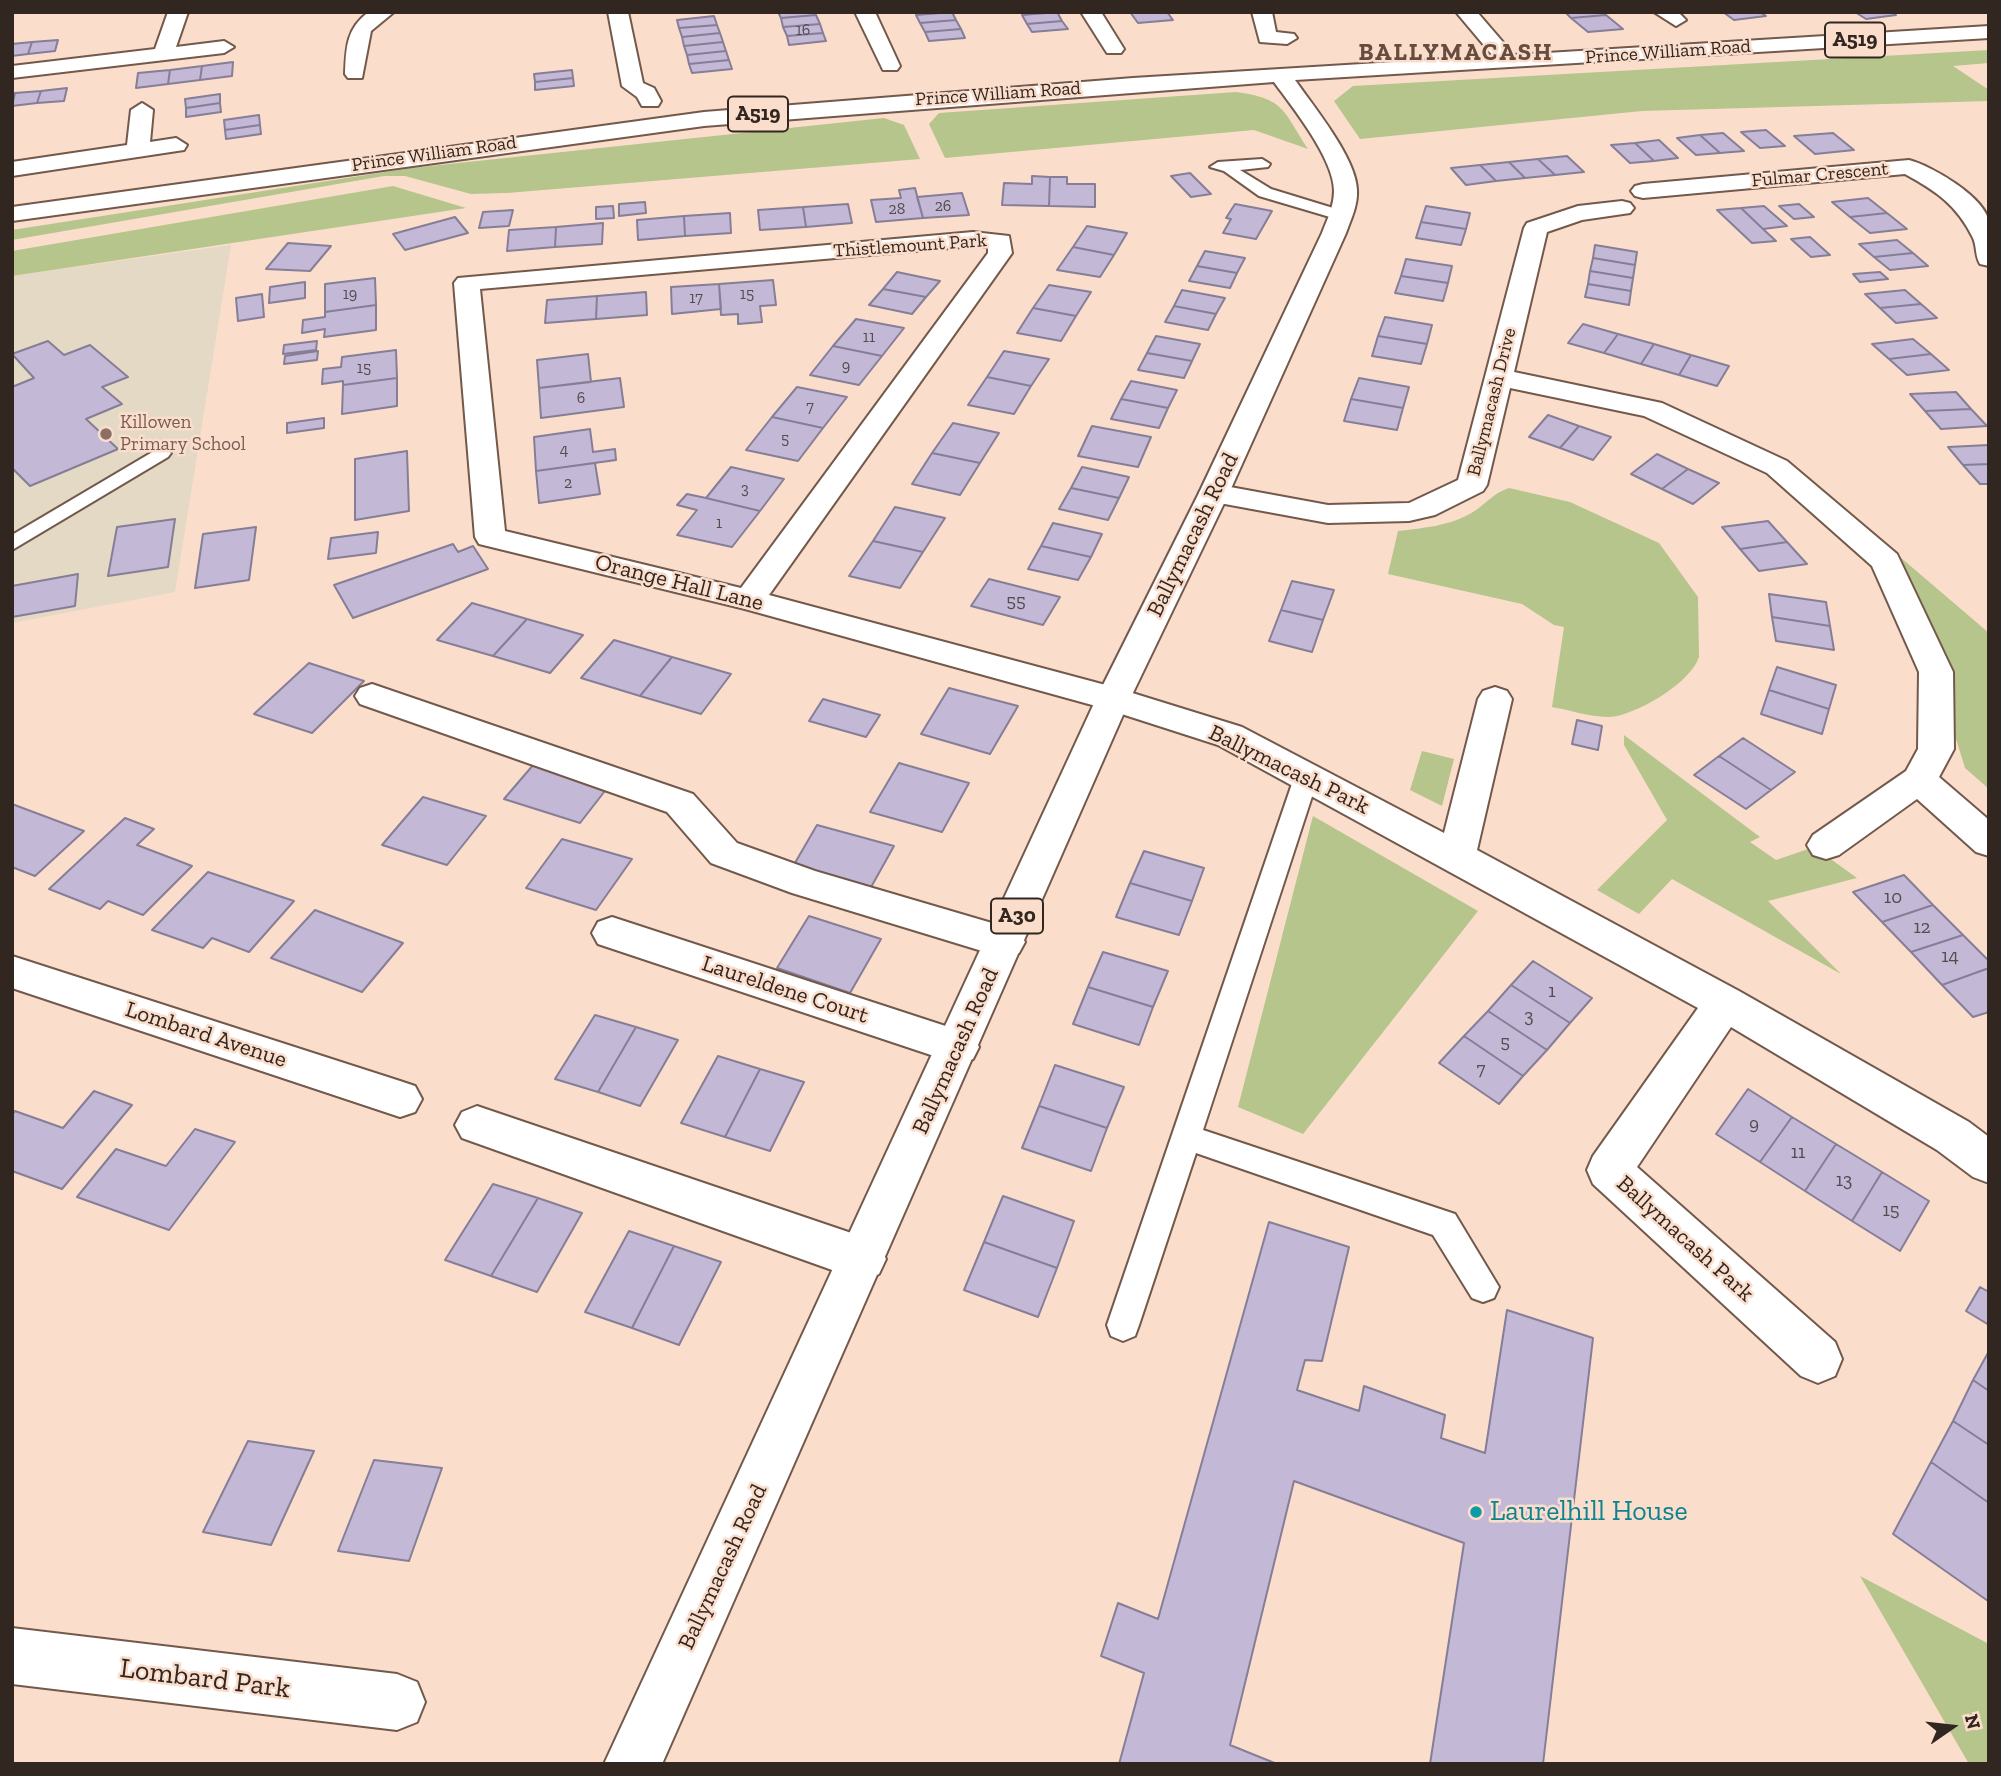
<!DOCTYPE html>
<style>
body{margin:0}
#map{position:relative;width:2001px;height:1776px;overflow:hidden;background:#fbddcc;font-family:"Zilla Slab",serif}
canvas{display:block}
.frame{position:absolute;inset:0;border:14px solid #312620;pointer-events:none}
.north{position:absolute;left:1917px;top:1692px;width:70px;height:70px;-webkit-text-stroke:5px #fbddcc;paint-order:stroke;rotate:76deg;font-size:19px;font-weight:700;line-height:28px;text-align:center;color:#312620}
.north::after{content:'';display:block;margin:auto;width:24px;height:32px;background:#312620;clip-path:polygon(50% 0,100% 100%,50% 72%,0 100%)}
</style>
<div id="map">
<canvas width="2001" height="1776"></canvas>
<div class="frame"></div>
<div class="north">N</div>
</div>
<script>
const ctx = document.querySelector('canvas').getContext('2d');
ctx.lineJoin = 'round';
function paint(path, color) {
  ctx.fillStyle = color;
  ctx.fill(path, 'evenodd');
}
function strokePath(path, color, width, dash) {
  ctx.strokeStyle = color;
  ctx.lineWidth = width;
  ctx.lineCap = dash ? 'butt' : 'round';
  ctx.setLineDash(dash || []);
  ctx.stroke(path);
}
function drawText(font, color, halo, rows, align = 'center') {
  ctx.font = font + ' "Zilla Slab",serif';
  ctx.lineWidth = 5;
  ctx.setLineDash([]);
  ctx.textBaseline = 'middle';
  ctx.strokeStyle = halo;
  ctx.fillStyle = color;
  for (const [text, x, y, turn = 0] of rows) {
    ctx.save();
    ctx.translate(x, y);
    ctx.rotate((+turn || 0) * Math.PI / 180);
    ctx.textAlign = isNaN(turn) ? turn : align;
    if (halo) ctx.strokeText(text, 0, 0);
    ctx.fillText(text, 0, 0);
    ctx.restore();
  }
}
paint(new Path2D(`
 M231 245 175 592 12 623V276Z`), '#e3d9c4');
paint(new Path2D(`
 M1989 50V63L1953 66 1989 90V101L1642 111 1360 139 1334 101 1353 86Z
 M1236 92C1285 99 1282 109 1308 149L1254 130 945 158 929 124 939 113Z
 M884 118 904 125 920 159 507 193 471 194 405 176H384L12 240V230L411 168Z
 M393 186 466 208 12 276V251Z
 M1509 488 1570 502 1659 543 1698 597 1699 657C1690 683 1643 710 1617 716 1598 720 1571 710 1552 707L1564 627 1554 625 1522 604 1388 574 1398 531C1424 528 1450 526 1473 512 1486 504 1493 493 1509 488Z
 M1900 557 1989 633V789L1965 768Z
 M1624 735 1760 837 1750 842 1776 860 1814 847 1857 878 1768 901 1841 974 1672 879 1639 914 1597 890 1667 820 1624 745Z
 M1422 751 1454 759 1442 806 1410 790Z
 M1313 816 1478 911 1303 1134 1238 1107Z
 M1860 1576 1989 1644V1764H1969Z`), '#b6c58b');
const building = new Path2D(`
 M778 12H815L816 15 781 18Z
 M952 12 956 20 920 23 916 15Z
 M1057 12 1062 21 1027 24 1022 15Z
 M1130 12H1167L1173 20 1138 23Z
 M1565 12H1603L1606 15 1571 18Z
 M1723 12H1760L1766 16 1734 20Z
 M1855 12H1892L1896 15 1866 19Z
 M816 15 820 24 783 27 781 18Z
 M1606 15 1623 29 1588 32 1571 18Z
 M714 16 717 25 679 28 677 20Z
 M956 20 961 29 925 32 920 23Z
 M1062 21 1068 29 1032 32 1027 24Z
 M820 24 823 33 787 36 783 27Z
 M717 25 720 33 682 37 679 28Z
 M961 29 965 38 929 41 925 32Z
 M720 33 723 42 684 46 682 37Z
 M823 33 826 41 789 45 787 36Z
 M58 40 55 51 28 54 32 42Z
 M32 42 28 54 12 56V44Z
 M723 42 726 51 687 55 684 46Z
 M726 51 729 60 689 64 687 55Z
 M729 60 732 69 692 73 689 64Z
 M233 62 232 76 200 80 202 66Z
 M202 66 200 80 168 84 170 70Z
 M170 70 168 84 136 88 138 73Z
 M572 70 573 78 535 82 534 74Z
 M573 78 574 86 535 90V82Z
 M67 88 64 101 37 103 41 91Z
 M41 91 37 103 12 106 15 93Z
 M220 94V103L186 108 185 99Z
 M220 103 221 112 186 117V108Z
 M259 115 260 125 225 130 224 120Z
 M260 125 261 134 226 139 225 130Z
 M1766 130 1785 146 1760 148 1741 132Z
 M1723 133 1744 151 1720 153 1700 135Z
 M1833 133 1854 150 1815 154 1794 136Z
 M1700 135 1720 153 1696 155 1677 138Z
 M1659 140 1678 158 1654 161 1635 143Z
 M1635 143 1654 161 1630 163 1611 145Z
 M1567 156 1584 172 1555 175 1538 159Z
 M1538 159 1555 175 1525 178 1509 162Z
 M1509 162 1525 178 1496 181 1480 165Z
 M1480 165 1496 181 1466 185 1451 168Z
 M1190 173 1211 194 1191 197 1171 176Z
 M1032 176 1050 177 1049 206 1002 205 1004 183 1032 184Z
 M1050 177H1067V184H1095V207L1049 206Z
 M915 188 923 218 876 222 871 200 901 198 899 190Z
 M962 193 969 215 923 218 917 197Z
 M1868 198 1887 213 1850 217 1832 202Z
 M645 202 646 213 619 216V204Z
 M848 204 852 223 806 227 803 207Z
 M1235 204 1272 211 1256 239 1223 233 1231 219 1226 218Z
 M1799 204 1814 217 1794 219 1779 206Z
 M613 206 614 218 596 219V207Z
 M1426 206 1470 213 1466 229 1421 222Z
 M1764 206 1787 226 1763 229 1741 208Z
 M803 207 806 227 760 230 758 210Z
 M1741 208 1763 229 1776 241 1752 243 1717 210Z
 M513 210 509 226 479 228 483 212Z
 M730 213 731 233 685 236 684 216Z
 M1887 213 1907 229 1870 233 1850 217Z
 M684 216 685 236 638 240 637 220Z
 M455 217 468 233 405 250 393 234Z
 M1421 222 1466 229 1461 245 1416 238Z
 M603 223 602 244 555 247 556 227Z
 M1087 226 1127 233 1114 255 1073 247Z
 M556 227 555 247 507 251 509 230Z
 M1810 237 1830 255 1811 257 1791 239Z
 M1897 240 1913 253 1874 257 1859 244Z
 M288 243 331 246 310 271 266 269Z
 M1595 245 1637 252 1635 265 1593 258Z
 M1073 247 1114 255 1100 277 1057 270Z
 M1205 251 1245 258 1237 273 1197 266Z
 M1913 253 1928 266 1890 270 1874 257Z
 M1593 258 1635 265 1633 278 1590 271Z
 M1406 259 1452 266 1448 283 1401 276Z
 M1197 266 1237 273 1230 288 1189 281Z
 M1590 271 1633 278 1631 291 1588 284Z
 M897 272 940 281 926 297 883 289Z
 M1880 272 1888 279 1860 282 1853 274Z
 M1401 276 1448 283 1443 301 1395 293Z
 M375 278 376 305 325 312V284Z
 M773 280 776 305 760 306 762 322 738 324V314L721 315 719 284Z
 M305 282V298L269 303 270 287Z
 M719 284 721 309 672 314 671 287Z
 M1588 284 1631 291 1629 305 1585 297Z
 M1049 285 1091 292 1076 316 1033 308Z
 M883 289 926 297 912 314 869 305Z
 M1182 290 1225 298 1216 314 1174 306Z
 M1905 290 1921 304 1880 308 1865 294Z
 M646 292 647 315 596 319 597 296Z
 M262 294 264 317 238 321 236 298Z
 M597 296 596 319 545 323 547 300Z
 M1921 304 1937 318 1896 323 1880 308Z
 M376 305V330L324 337 325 329 302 333 303 320 325 317V312Z
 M1174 306 1216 314 1208 330 1165 322Z
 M1033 308 1076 316 1061 341 1017 333Z
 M1385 317 1432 325 1427 344 1378 336Z
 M856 319 904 328 882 356 833 346Z
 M1583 324 1618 334 1604 353 1568 343Z
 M1618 334 1654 344 1641 364 1604 353Z
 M1156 336 1200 344 1192 361 1147 353Z
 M1378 336 1427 344 1421 364 1372 356Z
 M1913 339 1931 354 1889 359 1872 344Z
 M48 341 64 355 90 345 128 377 102 387 122 404 86 419 118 449 30 486 12 468V387L34 378 12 354Z
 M317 341 316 350 283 354 284 345Z
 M1654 344 1691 355 1679 375 1641 364Z
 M833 346 882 356 859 385 810 375Z
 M396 350 397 378 343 385V381L322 384 323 369 341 367 342 357Z
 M318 351 317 360 284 364 285 356Z
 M1004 351 1049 359 1031 386 987 377Z
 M1147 353 1192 361 1184 378 1138 370Z
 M588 354 591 382 539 388 537 360Z
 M1931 354 1949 370 1907 375 1889 359Z
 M1691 355 1729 366 1717 386 1679 375Z
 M987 377 1031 386 1014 414 968 405Z
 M397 378V406L342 414 343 385Z
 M620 378 624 407 541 418 539 388Z
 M1359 378 1409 387 1403 408 1351 399Z
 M1131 381 1177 390 1168 408 1121 399Z
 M797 387 847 397 823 428 772 417Z
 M1956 392 1971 409 1925 411 1910 394Z
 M1121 399 1168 408 1159 428 1111 419Z
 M1351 399 1403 408 1397 430 1344 421Z
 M1971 409 1987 426 1941 429 1925 411Z
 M1548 415 1579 426 1560 448 1529 437Z
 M772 417 823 428 798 461 746 450Z
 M324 418V428L287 433V423Z
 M953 423 999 433 980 463 932 453Z
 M1092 426 1151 437 1138 467 1078 456Z
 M1579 426 1611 437 1593 460 1560 448Z
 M590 429 593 452 615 449 616 460 536 471 534 437Z
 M1989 445V464L1963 465 1948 447Z
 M407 451 409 511 355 520V459Z
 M932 453 980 463 960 495 912 484Z
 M1657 454 1688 469 1662 489 1631 474Z
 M595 463 600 494 539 503 536 471Z
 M1989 464V484H1980L1963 465Z
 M731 467 784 479 760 511 706 498Z
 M1082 467 1129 477 1119 498 1071 488Z
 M1688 469 1719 483 1693 504 1662 489Z
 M1071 488 1119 498 1108 520 1059 509Z
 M687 494 706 498 760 511 732 547 677 535 697 510 677 505Z
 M895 507 945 518 923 552 873 541Z
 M175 519 168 567 108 576 117 527Z
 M1768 521 1787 542 1740 549 1722 527Z
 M1053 523 1102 534 1091 557 1041 546Z
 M256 527 249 580 195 588 203 534Z
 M378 532 376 553 328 559 331 538Z
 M873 541 923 552 900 588 849 576Z
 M1787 542 1807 564 1759 571 1740 549Z
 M453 544 458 552 473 546 488 569 353 618 334 585Z
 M1041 546 1091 557 1078 580 1028 569Z
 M78 574 75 606 12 617V586Z
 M989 579 1060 597 1043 625 971 606Z
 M1292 581 1334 590 1323 620 1281 610Z
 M1769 594 1826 602 1830 626 1772 617Z
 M472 603 527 619 493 656 437 640Z
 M1281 610 1323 620 1312 652 1269 641Z
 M1772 617 1830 626 1834 650 1776 641Z
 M527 619 583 635 550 673 493 656Z
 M614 640 672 657 640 696 581 678Z
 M672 657 731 674 701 714 640 696Z
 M309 663 364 681 312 733 254 714Z
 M1777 667 1836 685 1829 709 1769 690Z
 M949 688 1018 706 990 754 921 734Z
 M1769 690 1829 709 1822 734 1761 714Z
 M823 699 880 715 866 737 809 721Z
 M1577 720 1602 726 1598 750 1572 744Z
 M1743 738 1795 772 1771 790 1719 756Z
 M1719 756 1771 790 1746 809 1694 775Z
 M899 763 969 783 942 832 870 812Z
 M534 764 608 787 580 823 504 799Z
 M423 797 486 816 447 865 382 845Z
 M12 804 84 831 35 876 12 867Z
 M125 818 154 829 137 845 192 866 143 915 108 901 100 909 49 889Z
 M817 825 894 846 870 889 792 868Z
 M562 839 632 859 596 910 526 888Z
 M1144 851 1204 868 1192 901 1130 883Z
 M208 872 294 901 249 952 212 938 203 948 152 930Z
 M1904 875 1933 905 1882 922 1853 892Z
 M1130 883 1192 901 1179 935 1116 917Z
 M1933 905 1963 935 1911 952 1882 922Z
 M315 910 403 943 362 992 271 958Z
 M809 916 881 939 850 993 777 968Z
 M1963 935 1989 961V968L1942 985 1911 952Z
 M1103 952 1168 971 1153 1007 1088 987Z
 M1533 961 1592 998 1570 1023 1511 985Z
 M1989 968V1012L1973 1017 1942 985Z
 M1511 985 1570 1023 1547 1050 1488 1011Z
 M1088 987 1153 1007 1139 1045 1073 1024Z
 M1488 1011 1547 1050 1523 1076 1464 1036Z
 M595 1015 636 1027 598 1092 555 1079Z
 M636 1027 678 1040 640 1106 598 1092Z
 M1464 1036 1523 1076 1499 1104 1439 1063Z
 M718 1056 760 1069 725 1137 681 1123Z
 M1055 1065 1124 1087 1107 1128 1039 1106Z
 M760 1069 804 1082 770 1151 725 1137Z
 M1748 1089 1792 1117 1760 1162 1716 1134Z
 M94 1091 132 1105 62 1189 12 1171V1115L15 1111 63 1128Z
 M1039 1106 1107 1128 1091 1171 1022 1148Z
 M1792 1117 1836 1144 1805 1191 1760 1162Z
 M195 1129 235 1142 169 1230 77 1197 116 1149 166 1166Z
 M1836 1144 1882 1172 1852 1221 1805 1191Z
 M1882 1172 1929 1201 1900 1251 1852 1221Z
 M493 1184 538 1198 491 1276 445 1260Z
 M1003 1196 1074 1221 1057 1268 984 1242Z
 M538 1198 582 1213 537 1292 491 1276Z
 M1269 1222 1349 1247 1322 1361 1305 1360 1297 1390 1359 1411 1364 1386 1445 1415 1441 1438 1485 1453 1507 1310 1593 1338 1543 1764H1430L1464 1543 1294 1481 1230 1745 1277 1764H1119L1144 1673 1101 1656 1118 1603 1158 1619Z
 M629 1231 674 1246 632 1328 585 1312Z
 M984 1242 1057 1268 1038 1317 964 1290Z
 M674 1246 721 1262 679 1345 632 1328Z
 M1980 1287 1989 1292V1325L1966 1311Z
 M1989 1351V1391L1973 1380Z
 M1973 1380 1989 1391V1445L1953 1421Z
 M1953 1421 1989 1445V1503L1931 1462Z
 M248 1441 314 1451 271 1545 203 1532Z
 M374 1460 442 1468 409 1561 338 1551Z
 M1931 1462 1989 1503 1988 1601 1893 1534Z`);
paint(building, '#c3b9d6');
strokePath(building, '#867d97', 2);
const lane = new Path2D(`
 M1262 159 1270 164 1268 167 1240 170 1271 189 1346 212 1348 215 1340 220 1259 196 1224 171 1210 167 1218 162Z
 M161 447 171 453 168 457 12 550V535Z
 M1307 766 1316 769 1319 775 1203 1130 1455 1214 1499 1287 1494 1298 1483 1302 1472 1298 1433 1235 1196 1153 1139 1325 1135 1336 1123 1341 1111 1336 1107 1325 1295 775 1298 769Z`);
const street = new Path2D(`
 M168 12H188L176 47 224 41 234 47 224 53 12 78V66L155 49Z
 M369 12H394L371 31 362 78H348L345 74C346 49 346 28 369 12Z
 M608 12H628L643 83 654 88 661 101 658 106H642L637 97 622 86Z
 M855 12H875L900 66 897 70H883Z
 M1081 12H1101L1124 49 1121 53H1107Z
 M1252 12H1272L1276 32 1294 34 1297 38 1287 44 1260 42Z
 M1654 12H1678L1686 20 1676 26Z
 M142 103 153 110 150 142 176 138 187 145 184 150 12 176V162L127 145 131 110Z
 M1909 160C1932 166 1985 197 1989 222 1991 236 1989 252 1989 266L1980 264C1975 256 1977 247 1973 238 1957 205 1936 191 1905 174L1643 198 1635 196 1631 191 1635 186 1643 184Z
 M1622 201 1630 203 1634 208 1630 213 1582 220 1547 232 1514 372 1662 403 1787 461 1897 554 1953 672 1954 749 1939 777 1989 820V856L1976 852 1917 799 1839 855 1826 859 1813 855 1807 845 1813 835 1906 771 1918 749 1919 672 1872 566 1767 473 1644 416 1510 388 1487 485 1483 491 1435 515 1409 521 1328 523 1214 502 1203 499 1199 493 1203 487 1214 484 1328 505 1409 503 1458 480 1524 228 1527 223 1578 206Z
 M973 232 1009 236 1012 253 769 595 1113 687 1242 727 1444 833 1478 699 1483 691 1495 687 1507 691 1512 699 1477 850 1739 991 1969 1122 1989 1137V1183L1973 1177 1937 1150 1731 1027 1637 1167 1835 1342 1842 1359 1835 1376 1818 1383 1801 1376 1593 1184 1587 1170 1593 1156 1698 1008 1218 745 1103 708 745 609 479 544 475 537 454 283 458 278ZM973 246 988 247V253L741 588 505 531 480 289Z
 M372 684 693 794 737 843 815 871 1019 931 1025 942 1019 953 1005 958 792 893 711 863 667 812 360 704 355 696 360 688Z
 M612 917 973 1035 979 1047 973 1059 958 1064 598 944 592 933 598 922Z
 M12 956 400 1081 415 1086 422 1099 415 1112 400 1117 12 988Z
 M477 1106 863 1237 879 1244 886 1259 879 1274 863 1281 462 1138 455 1125 462 1112Z
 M12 1628 397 1674 417 1682 425 1702 417 1722 397 1730 12 1684Z`);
const primary = new Path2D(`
 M1456 12H1477L1514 55 1989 26V38L1295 80C1314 107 1356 158 1357 190 1358 205 1351 219 1346 233L1229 493 1130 699 662 1764H604L1096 699 1199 493 1322 233C1327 220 1334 206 1334 191 1334 159 1293 108 1274 82L704 126 12 221V207L704 112 1133 78 1493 56Z`);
strokePath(lane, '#73594b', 4);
strokePath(street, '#73594b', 4);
strokePath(primary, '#73594b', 4);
paint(lane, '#fff');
paint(street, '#fff');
paint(primary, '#fff');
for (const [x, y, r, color] of [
 [106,434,7,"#8d6e63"],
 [1476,1512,7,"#0f9aa8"]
]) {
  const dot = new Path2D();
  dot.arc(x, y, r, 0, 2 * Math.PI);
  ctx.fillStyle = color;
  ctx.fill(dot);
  strokePath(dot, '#fbddcc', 2.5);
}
drawText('16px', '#564b4e', null, [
 ["16",803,30],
 ["26",943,206],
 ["28",897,209],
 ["19",350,294],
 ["15",747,294],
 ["17",696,298],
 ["11",869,337],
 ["9",846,366],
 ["15",364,368],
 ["6",581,398],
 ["7",810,407],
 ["5",785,439],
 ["4",564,450],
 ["2",568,483],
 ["3",745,489],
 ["1",719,523]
]);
drawText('19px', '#312620', '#fbddcc', [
 ["Prince William Road",1668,52,-4],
 ["Prince William Road",998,94,-4],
 ["Prince William Road",434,154,-8],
 ["Fulmar Crescent",1820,175,-5],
 ["Thistlemount Park",910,246,-4],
 ["Ballymacash Drive",1492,402,-76]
]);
drawText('19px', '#785e54', '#fbddcc', [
 ["Killowen",120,423],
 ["Primary School",120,445]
], 'left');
drawText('19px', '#564b4e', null, [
 ["55",1016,602],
 ["10",1893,898],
 ["12",1922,928],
 ["14",1950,957],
 ["1",1552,992],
 ["3",1529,1017],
 ["5",1505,1043],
 ["7",1481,1070],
 ["9",1754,1125],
 ["11",1798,1153],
 ["13",1844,1181],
 ["15",1891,1211]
]);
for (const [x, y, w] of [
 [1855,40,60],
 [758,114,60],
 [1017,916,52]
]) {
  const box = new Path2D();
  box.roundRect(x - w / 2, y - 17.5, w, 35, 5);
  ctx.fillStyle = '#fbddcc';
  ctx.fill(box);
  strokePath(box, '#312620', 2);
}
drawText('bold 21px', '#312620', null, [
 ["A519",1855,40],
 ["A519",758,114],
 ["A30",1017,916]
]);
drawText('23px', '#312620', '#fbddcc', [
 ["Ballymacash Road",1193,535,-64],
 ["Orange Hall Lane",679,583,14],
 ["Ballymacash Park",1289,770,26],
 ["Laureldene Court",785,990,18],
 ["Lombard Avenue",206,1035,18],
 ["Ballymacash Road",956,1051,-66],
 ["Ballymacash Park",1685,1239,42],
 ["Ballymacash Road",723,1567,-65]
]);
ctx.letterSpacing = '2px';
drawText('bold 24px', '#664d3f', '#fbddcc', [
 ["BALLYMACASH",1456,53]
]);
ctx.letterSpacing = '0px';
drawText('28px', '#0d838f', '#fbddcc', [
 ["Laurelhill House",1490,1512]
], 'left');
drawText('28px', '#312620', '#fbddcc', [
 ["Lombard Park",205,1679,7]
]);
</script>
